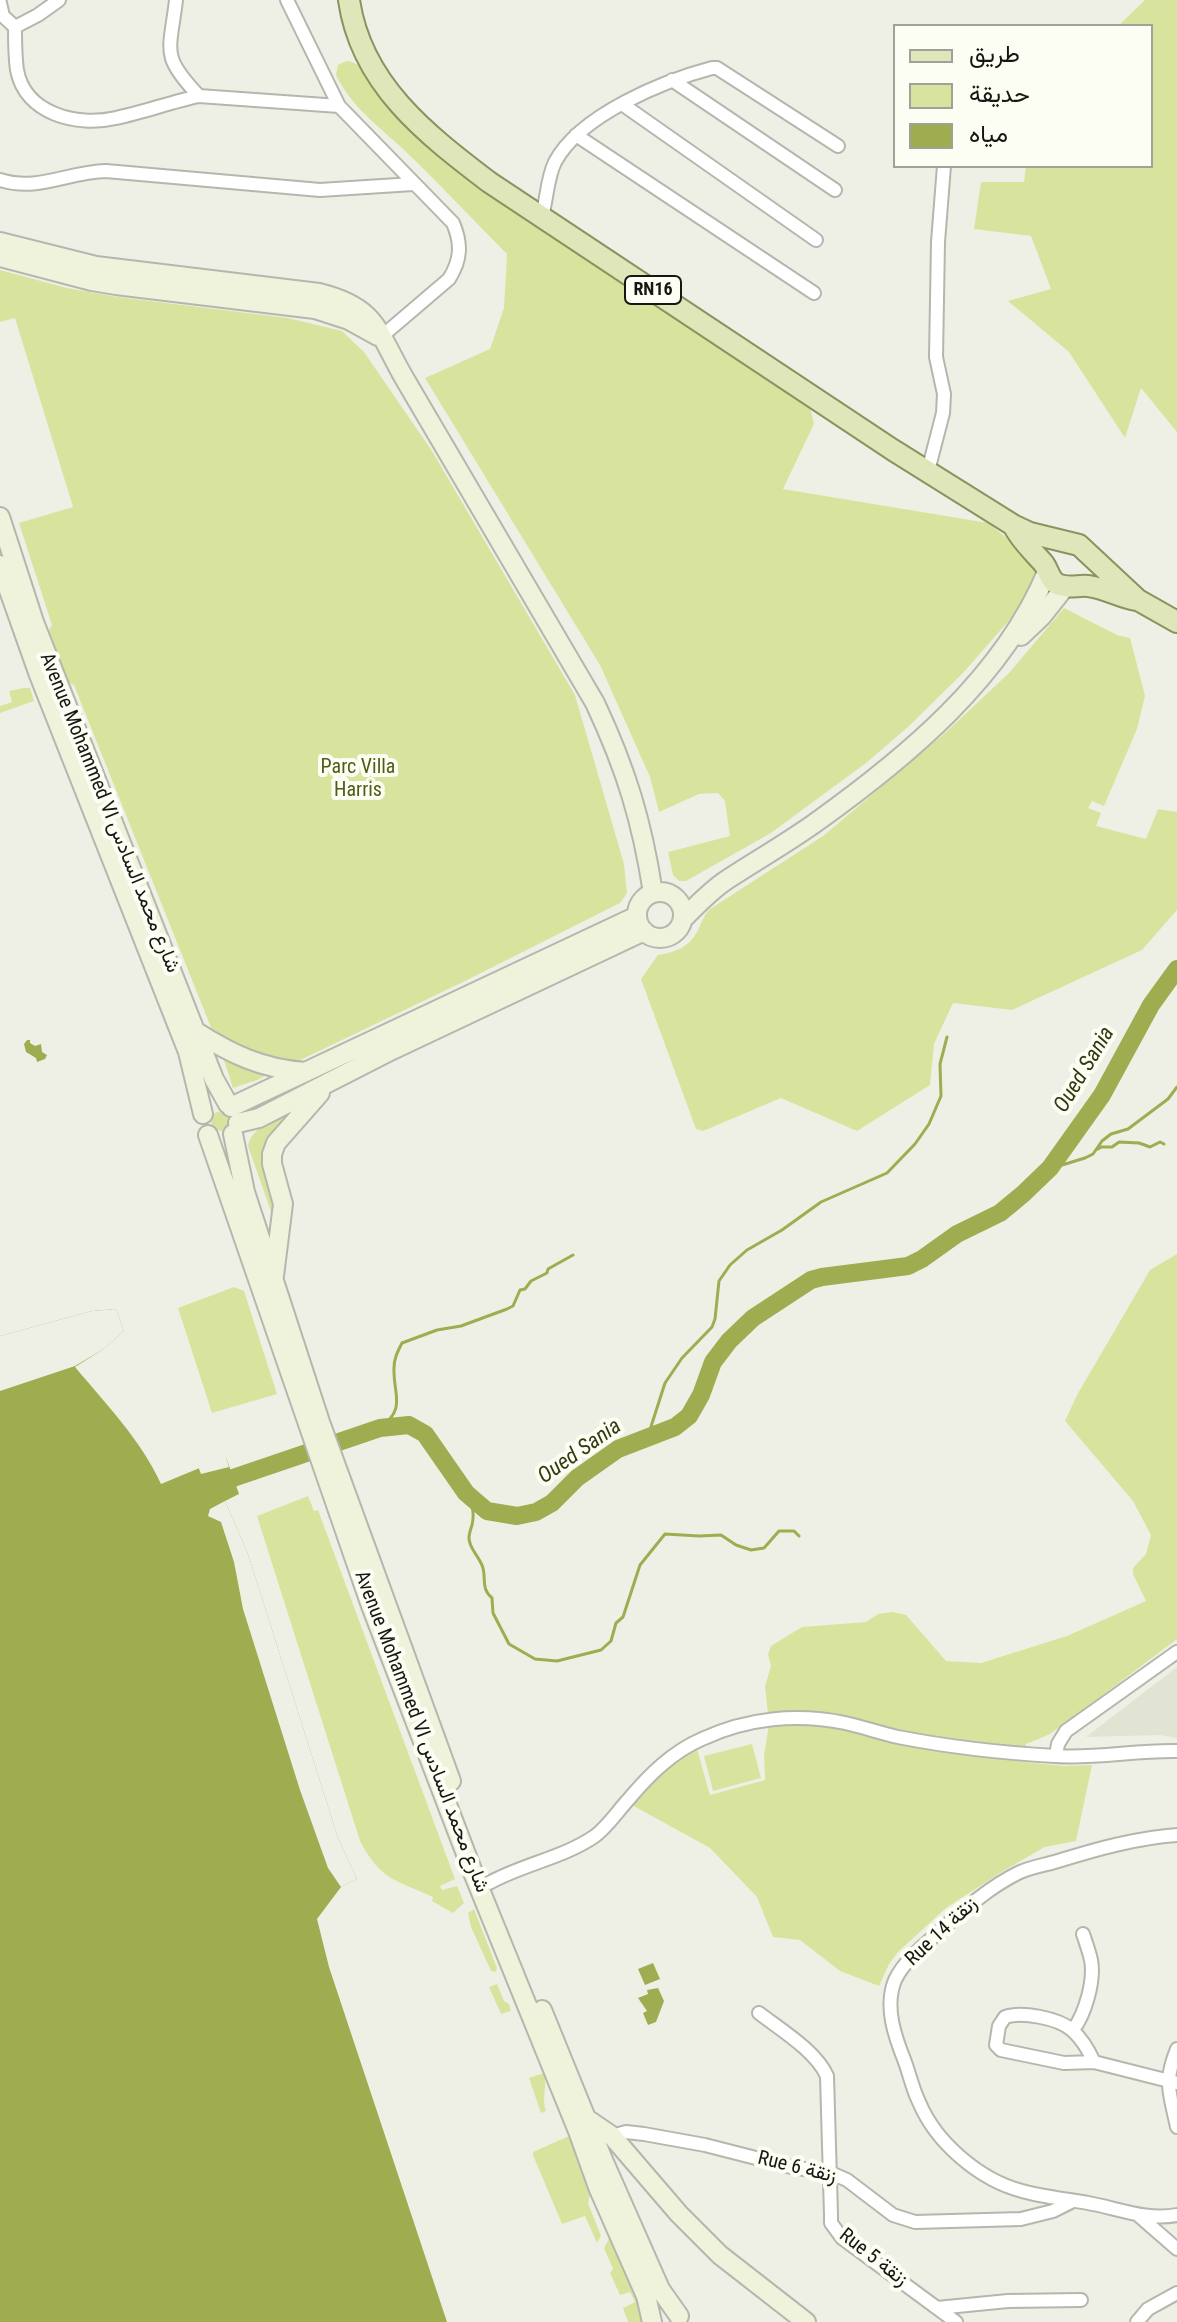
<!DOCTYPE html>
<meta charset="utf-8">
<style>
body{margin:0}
#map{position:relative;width:1177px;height:2322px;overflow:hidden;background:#eef0e6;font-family:"Roboto Condensed",Vazirmatn,sans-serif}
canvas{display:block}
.legend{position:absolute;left:893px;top:24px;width:260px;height:144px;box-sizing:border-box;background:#fcfef4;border:2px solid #a0a29a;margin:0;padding:10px 14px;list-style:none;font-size:24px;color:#161713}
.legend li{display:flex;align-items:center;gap:16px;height:40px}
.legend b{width:40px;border:2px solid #a0a29a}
</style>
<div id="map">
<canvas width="1177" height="2322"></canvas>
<ul class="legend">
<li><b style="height:10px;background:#dfe6b9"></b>طريق</li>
<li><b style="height:22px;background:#d8e49e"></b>حديقة</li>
<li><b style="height:22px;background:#9fac4f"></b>مياه</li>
</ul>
</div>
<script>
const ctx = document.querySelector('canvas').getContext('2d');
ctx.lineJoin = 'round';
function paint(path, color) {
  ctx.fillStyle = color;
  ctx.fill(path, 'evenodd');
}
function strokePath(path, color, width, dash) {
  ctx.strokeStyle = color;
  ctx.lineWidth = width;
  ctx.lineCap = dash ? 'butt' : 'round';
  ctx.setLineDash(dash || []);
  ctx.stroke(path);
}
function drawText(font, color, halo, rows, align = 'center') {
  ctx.font = font + ' "Roboto Condensed",Vazirmatn,sans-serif';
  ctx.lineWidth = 8;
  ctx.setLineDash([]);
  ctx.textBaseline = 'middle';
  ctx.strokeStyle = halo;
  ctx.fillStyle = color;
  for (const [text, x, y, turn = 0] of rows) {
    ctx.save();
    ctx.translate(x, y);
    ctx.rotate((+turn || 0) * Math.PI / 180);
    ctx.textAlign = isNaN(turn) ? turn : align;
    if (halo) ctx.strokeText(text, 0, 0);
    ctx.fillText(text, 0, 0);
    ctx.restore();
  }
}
paint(new Path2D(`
 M1177 1667V1738L1160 1735 1086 1737Z`), '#e1e4d3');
paint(new Path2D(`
 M1145 0H1177V432L1141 388 1125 438 1069 352 1008 301 1051 289 1031 236 974 229 981 182H1024L1026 166H1151V26H1118Z
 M346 61C360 62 366 73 374 84L664 309 810 407 814 424 783 489 988 523 1028 555 1033 563 1035 575 1028 591 1012 617 963 673 908 727 866 763 771 833 686 881H679L673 875 668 852 730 836 725 801 718 793 699 794 659 812 650 777 600 665 425 378 490 349 504 308 507 254C472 219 438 182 402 148 377 125 351 106 336 75L338 65Z
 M0 270 67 288 118 297 288 318 342 331 364 352 432 451 575 695 624 864 627 893 620 903 463 982 292 1064 270 1061 214 1035 74 685 68 683 49 630 52 625 19 523 73 507 15 318 0 322Z
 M1064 608 1117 635 1130 638 1145 696 1137 729 1104 806 1092 801 1088 808 1101 813 1096 826 1146 839 1158 809 1177 812V910L1142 950 1012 1010 953 1003 934 1044 930 1085 857 1131 781 1098 703 1131 696 1129 641 979 658 955C675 952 688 948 697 932 702 923 702 917 710 909L823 836 943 735 1009 673Z
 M24 688H30L34 701 0 713V706L12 702 9 691Z
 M221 1051 273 1072 257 1080 233 1088Z
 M211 1121a10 10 0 1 1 20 0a10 10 0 1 1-20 0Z
 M296 1111 275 1138 277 1229 248 1146C252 1125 278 1119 296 1111Z
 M1177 1254V1639L1063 1725 1048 1735 1026 1744 1025 1762 1063 1766 1092 1765 1076 1841 1045 1847 1003 1871 946 1908 898 1952 889 1964 879 1986 840 1971 800 1940 773 1937 757 1897 710 1848 630 1804 668 1765 697 1749 710 1795 765 1780 764 1756 769 1724 765 1686 771 1666 768 1654 771 1646 802 1627 866 1622 878 1614 892 1612 906 1615 946 1661 981 1663 1067 1636 1146 1601 1133 1574V1568L1146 1554 1151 1535 1133 1501 1065 1421 1077 1395 1150 1270Z
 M234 1287 244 1291 277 1394 212 1413 178 1308Z
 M308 1496 314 1511 318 1510 455 1879 440 1886 442 1890 457 1886 464 1903 453 1913 432 1901 433 1897C396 1880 381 1881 360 1841L257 1516Z
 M752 1744 761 1778 713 1791 704 1756Z
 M474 1909 497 1968 496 1972 491 1971 471 1927 468 1913Z
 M497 1984 504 2001 509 2004 511 2011 501 2014 489 1987Z
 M544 2073C548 2087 541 2098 546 2111L541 2113 529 2078Z
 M569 2136 591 2190 588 2203 601 2236 597 2243 585 2216 562 2224 533 2155V2152Z
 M610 2237 642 2311 644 2322H628L623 2308 635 2302 630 2292 620 2295 610 2273 613 2269 604 2248Z`), '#d8e49e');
paint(new Path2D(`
 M27 1040H30V1043L35 1046 41 1044 42 1052 47 1055 45 1059 37 1062 36 1058 26 1052 24 1044Z
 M116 1309 124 1331 102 1350 75 1367C106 1404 141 1440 161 1484L226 1457 239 1494 225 1501 248 1554 338 1838 357 1879 341 1887 317 1919 329 1967 447 2322H0V1336L92 1311Z
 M653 1963 660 1979 645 1985 638 1969Z
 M658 1988 664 2001 656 2022 648 2025 643 2013 647 2011 638 1998 648 1994 647 1990Z`), '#9fac4f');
paint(new Path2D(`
 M116 1309 124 1331 102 1350 75 1366 0 1391V1336L92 1311Z
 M218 1457H226L229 1467 201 1474 198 1466Z
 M225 1501 248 1554 338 1838 357 1879 341 1887 328 1868 300 1790 243 1609 234 1562 221 1522 208 1516 210 1509Z`), '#eef0e6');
strokePath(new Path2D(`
 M1098 1149 1101 1147H1112L1119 1142 1139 1143 1150 1147 1160 1142 1164 1144
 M1049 1169 1085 1158 1093 1154 1102 1141 1111 1134 1128 1129 1168 1099 1177 1087
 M380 1428C407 1408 393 1395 394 1368 394 1358 398 1351 402 1343L437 1330 461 1326 507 1309 513 1306 520 1290 525 1289 531 1281 547 1273 548 1269 573 1255
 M647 1439 665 1383 682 1358 712 1327 715 1319 719 1281 730 1265 747 1250 782 1230 821 1202 887 1173 915 1144 929 1124 941 1096 940 1064 947 1037
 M466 1493C472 1504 475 1512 472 1525 471 1528 469 1534 469 1538 469 1549 480 1557 483 1568 486 1579 481 1589 492 1598L493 1613 509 1644 535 1659 557 1661 601 1650 611 1641 616 1623 623 1617 640 1565 665 1534 699 1536 721 1535 736 1545 751 1550 764 1548 779 1531H794L799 1536`), '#9fac4f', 3);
strokePath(new Path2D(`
 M233 1478 380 1428 409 1425 425 1434 466 1493 487 1511 517 1516 536 1512 552 1503 577 1478 618 1449 675 1427 689 1416 701 1395 713 1362 729 1341 753 1318 811 1280 822 1277 908 1266 922 1259 957 1234 1000 1213 1023 1194 1050 1168 1102 1095 1151 1005 1177 969`), '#9fac4f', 18);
const street = new Path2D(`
 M176 0C170 52 160 55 199 96L339 106
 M287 0 339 106 453 223C462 244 461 260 449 279L381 337
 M0 3 3 16 15 27C15 41 15 56 17 70 25 114 77 127 116 118 144 112 171 102 199 96
 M15 27 38 15 59 0
 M672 80 835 190
 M622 104 816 240
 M576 135 814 293
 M0 180C38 192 67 172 106 171L320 190 413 184
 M542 216C547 199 547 178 555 162 580 115 663 81 712 68H717L838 146
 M928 471 943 413 944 394 936 357 938 242 944 166
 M1056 1756 1058 1744 1066 1731 1177 1652
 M1177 1835C1136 1838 1097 1849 1058 1861 1045 1865 1030 1867 1018 1873 988 1888 965 1909 940 1931 924 1945 904 1961 895 1980 884 2007 895 2037 905 2062 910 2076 913 2090 919 2102 936 2143 980 2180 1022 2191 1043 2197 1066 2199 1088 2203 1117 2208 1147 2221 1177 2215
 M489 1883C523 1864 563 1858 595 1836 608 1826 617 1812 628 1800 649 1775 672 1752 702 1739 747 1718 797 1713 845 1723 863 1727 880 1733 898 1737 949 1747 1003 1753 1055 1756 1096 1759 1136 1750 1177 1751
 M759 2013C781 2030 816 2051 827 2076L831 2215V2223L842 2238 956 2322
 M1073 2030C1085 2014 1095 1981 1091 1960 1089 1951 1086 1943 1083 1934
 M1177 2049C1163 2083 1170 2093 1177 2127
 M1094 2062C1089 2051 1081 2038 1072 2030 1058 2018 1021 2011 1005 2017L999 2026 996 2045 1001 2050 1064 2063 1094 2062 1177 2083
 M612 2136 626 2132 644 2134 705 2145 791 2167 831 2173 847 2180 893 2215 915 2222 1021 2219 1053 2211 1073 2201
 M1138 2215 1177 2249
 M937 2308 1008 2301 1081 2300
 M1137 2322 1148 2309 1177 2293`);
const secondary = new Path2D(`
 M0 242 96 266 319 293C376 307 377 330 403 376L595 703C626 769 642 821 653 893
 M0 257 92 281 116 285 315 309 349 320 378 336
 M0 517 34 622 214 1079 228 1104
 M0 565 39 675 188 1052 203 1114
 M1021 636 1042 616 1065 587
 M637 915a23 23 0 1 1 46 0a23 23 0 1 1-46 0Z
 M683 919C697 905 711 890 728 879 757 860 787 843 815 823 906 758 1003 678 1047 572
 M195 1031C231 1054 262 1069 306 1072
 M231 1107 637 916
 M238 1123 259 1118 392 1050 644 931
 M233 1134 245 1192 320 1422 451 1781
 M208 1135 370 1603 474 1875 578 2131 598 2187 646 2296 652 2322
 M274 1276 283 1204 272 1164V1154L276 1143 320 1093
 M542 2010 603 2160 660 2289 679 2316
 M587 2119 612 2136 679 2214 720 2255 806 2322`);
const primary = new Path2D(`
 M349 0C361 84 426 134 489 182L893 450 1013 525 1030 533 1079 545 1138 600 1177 622
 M1013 525C1021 541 1033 551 1044 564 1049 571 1049 579 1057 584 1067 589 1078 585 1088 586 1105 588 1119 597 1136 600`);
strokePath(street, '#b5b7ae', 16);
strokePath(secondary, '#b5b7ae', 22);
strokePath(primary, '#8a9360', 24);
strokePath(street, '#fff', 12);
strokePath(secondary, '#eff3dc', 18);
strokePath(primary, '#dfe6b9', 20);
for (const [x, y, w] of [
 [653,290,56]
]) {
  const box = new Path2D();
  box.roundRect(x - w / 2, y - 14, w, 28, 6);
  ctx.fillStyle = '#fcfef4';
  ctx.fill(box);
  strokePath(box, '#161713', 2);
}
drawText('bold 18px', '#161713', null, [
 ["RN16",653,290]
]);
drawText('20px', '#525a16', '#fcfef4', [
 ["Parc Villa",358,768],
 ["Harris",358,791]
]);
drawText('20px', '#161713', '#fcfef4', [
 ["Avenue Mohammed VI شارع محمد السادس",109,813,68],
 ["Avenue Mohammed VI شارع محمد السادس",421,1732,69],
 ["Rue 14 زنقة",942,1932,-43],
 ["Rue 6 زنقة",797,2168,14],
 ["Rue 5 زنقة",873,2258,38]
]);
drawText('italic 22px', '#343911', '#fcfef4', [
 ["Oued Sania",1085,1070,-59],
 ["Oued Sania",580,1452,-35]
]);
</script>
